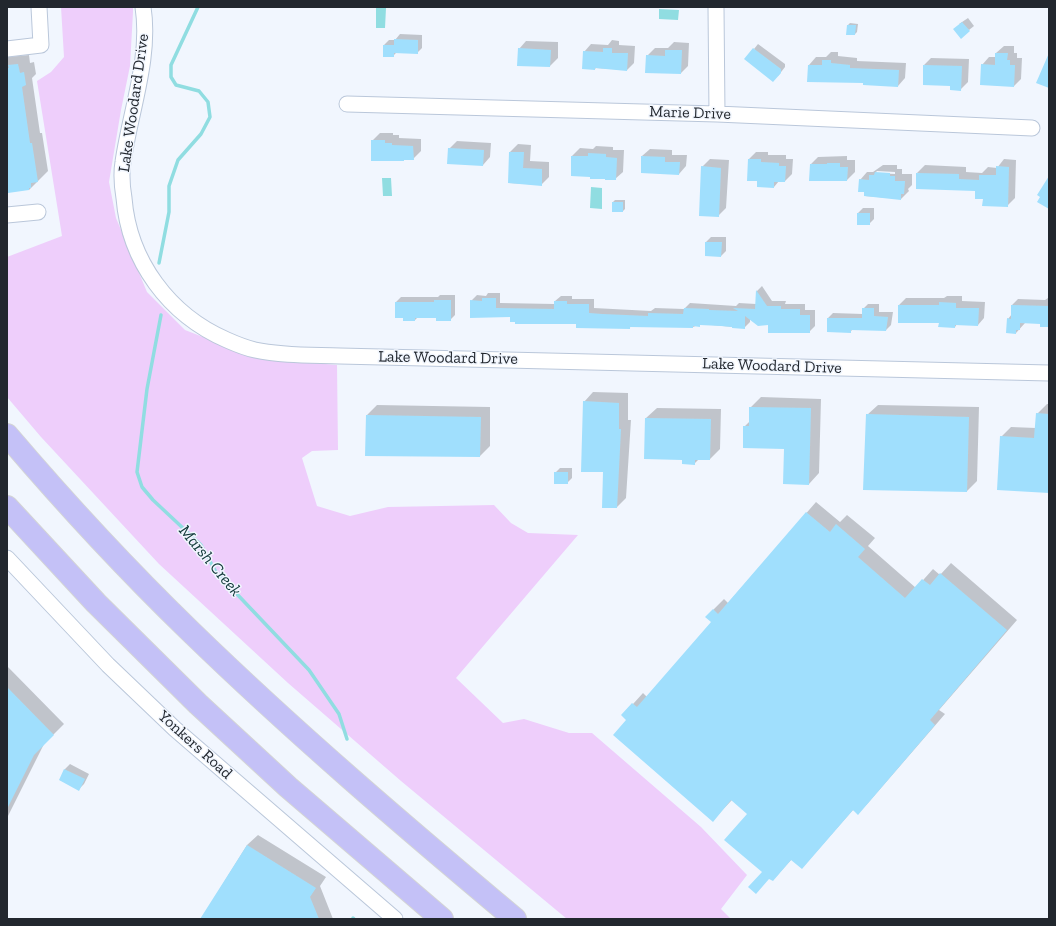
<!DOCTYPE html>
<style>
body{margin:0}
#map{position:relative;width:1056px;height:926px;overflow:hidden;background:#f1f6fe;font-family:"Zilla Slab",serif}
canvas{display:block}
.frame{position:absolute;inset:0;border:8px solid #22272e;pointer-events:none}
</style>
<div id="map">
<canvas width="1056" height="926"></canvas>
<div class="frame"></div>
</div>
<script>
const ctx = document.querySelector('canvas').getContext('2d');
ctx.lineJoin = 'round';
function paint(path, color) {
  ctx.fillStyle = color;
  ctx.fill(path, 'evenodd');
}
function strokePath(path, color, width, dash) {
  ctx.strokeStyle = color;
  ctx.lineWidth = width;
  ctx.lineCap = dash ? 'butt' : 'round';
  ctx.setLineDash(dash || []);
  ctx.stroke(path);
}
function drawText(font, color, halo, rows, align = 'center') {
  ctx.font = font + ' "Zilla Slab",serif';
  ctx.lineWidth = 3;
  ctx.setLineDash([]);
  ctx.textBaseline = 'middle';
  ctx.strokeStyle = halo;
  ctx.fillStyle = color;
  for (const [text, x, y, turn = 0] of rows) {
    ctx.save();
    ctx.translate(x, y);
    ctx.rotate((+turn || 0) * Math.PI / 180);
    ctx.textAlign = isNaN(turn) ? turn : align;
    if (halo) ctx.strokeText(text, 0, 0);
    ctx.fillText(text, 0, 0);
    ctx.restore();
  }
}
paint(new Path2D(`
 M61 7H133V12L130 66 121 110 109 182 116 218 147 292 185 330 257 358 337 365 338 450 312 451 302 458 317 506 350 516 388 507 494 505 511 523 528 533 578 535 456 678 503 723 524 719 569 733H592L701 827 747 875 721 909 731 919H567L401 781 288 683 159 564 41 437 7 397V257L62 236 37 81 51 72 64 57Z`), '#eecefb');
paint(new Path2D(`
 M376 8H386L385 28H376Z
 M659 9 679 10 678 20 659 19Z
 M382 178H391L392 196H383Z
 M591 187 602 188V209L590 208Z`), '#90dde1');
paint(new Path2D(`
 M968 18 974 26 969 30 959 24Z
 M850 23 858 24 857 32 855 34 848 25Z
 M400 34 422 35V48L417 53 397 52 393 56 384 45 389 40H395Z
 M612 40 619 41V45L635 46 634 63 627 70 596 68 595 69 584 52 591 44 608 45Z
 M526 41 558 42V58L550 66 519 49Z
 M674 42 689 43 688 66 681 73 647 56 655 48H668Z
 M758 44 785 64V67L778 76 754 49Z
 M1004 46H1014V53H1017V58H1022L1021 79 1014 86 982 65 989 57H996V53Z
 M831 52H838V56L857 58V61L906 63 905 78 898 86 865 82 808 81 809 65 816 57H826Z
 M29 55 30 63 34 62 36 74 32 78 40 133H42L48 171 29 190 7 188V57Z
 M931 58 969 59 968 82 960 90 924 65Z
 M380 133H393V135H399V138L421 139V151L413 159H405L404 160 372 141Z
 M457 141 491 143 490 157 483 165 449 149Z
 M518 144 531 145 530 161 549 162V177L541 185 509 183 510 152Z
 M596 146 613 147V150H624L623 172 615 179 606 178 572 156 580 148 593 149Z
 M650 149 672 150V155H687L686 166 679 174 642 156Z
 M756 152H768V155H786V159H793L792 174 785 181H779L774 187 758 180 749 159Z
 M847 156V160H855V172L847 180 811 164 818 157Z
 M710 159 729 160 726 208 718 216 702 167Z
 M1004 159 1016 160 1015 198 1007 206 984 198 976 190 917 173 925 165 966 167V172L982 173 988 167 997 168Z
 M883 165H897V169H902V174H912V185L908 189 909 191 901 199 865 196V191L860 180 867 172H873ZM877 171 895 172V174L875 173Z
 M615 200H625V209L623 211 613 202Z
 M863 208H874V219L869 224 858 213Z
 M711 237H726V251L721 256 706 242Z
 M762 286 772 301H786L785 304H805V310H815V326L809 332 769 324 750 319V322L744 328 701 324 693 327 632 326 629 328 511 316 471 301 477 295 486 296 488 293H500V303L555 304V301L561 296H572V299H594V308L651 311 655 308 684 309 690 303 736 306 739 303 756 304 757 291Z
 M440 295H455V315L450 320 437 317H418L415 320 396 302 401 297H438Z
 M947 296H962V301L985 302 984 318 978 325 957 324 955 327 940 322 899 305 906 298H944Z
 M1048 298H1049V326L1041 323H1025L1016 333 1008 319 1012 314V305L1018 299 1045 300Z
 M868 304H879V312H893L891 325 886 330 853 329 850 332 828 318 833 313 863 314V309Z
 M593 392 628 393V420H631L626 498 617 507 604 471 584 402Z
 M761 397 821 399 819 473 809 484 784 483 785 448 744 427 750 421V408Z
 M1047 404H1049V492L1001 437 1011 427 1036 428 1037 414Z
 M377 405 490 407V446L480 456 367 415Z
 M878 405 979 407 977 481 967 491 867 415Z
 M657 408 721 409 720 449 710 459H699L694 464 683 459 645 458 646 418Z
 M560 468H572V478L567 483 555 473Z
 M816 502 840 522 847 515 875 538 868 546 916 588 933 569 940 575 951 563 1017 620 939 710 945 714 868 803 858 813 853 810 802 868 792 859 773 880 763 872 748 814 732 800 713 820 623 715 643 693 647 697 712 622 713 610 724 599 728 603Z
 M7 666 64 724 44 744 7 818Z
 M70 764 89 774 84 784 79 789 60 780 65 769Z
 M258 835 326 877 320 886 333 919H201L247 845Z`), '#0003');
strokePath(new Path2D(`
 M159 263 169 212V186L178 160 201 134 210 117 208 102 199 91 176 85 171 77V65L198 7
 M161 315 147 389 137 472 142 487 153 500 201 545 216 572 309 670 339 714 347 739
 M353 918 354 919`), '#90dde1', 3.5);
paint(new Path2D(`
 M962 22 970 31 961 39 953 29Z
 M847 25H856L855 35H846Z
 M394 39 418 40V54L394 53V46V57H383V45H394Z
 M518 48 551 50 550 67 517 66Z
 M603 48H612V53H628L627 71 595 68V70L582 69 583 51 603 52Z
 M753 48 781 69V73L773 82 744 59Z
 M665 50H682L681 74 645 73 646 55 665 56Z
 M995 53H1008L1007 60H1010V65H1015L1014 87 980 85 981 64 995 65Z
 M1049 53V88L1036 83Z
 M822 60H831V63L850 65V68L899 70 898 87 863 85V83L807 82 808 65H822Z
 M18 64 20 73 24 72 26 85 22 87 30 143H32L38 182 31 183V188H29V190L8 193 7 189V68H9L8 65Z
 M923 65 962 66 961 91 950 90V86L923 85Z
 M371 140H385V143H392V145L413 146 414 160H404V161H371Z
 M448 148 484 150 483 166 447 164Z
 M509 152H524L523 168 542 169V186L508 183Z
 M588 153 606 154V157L617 158 616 180H605V179H590V177L571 176V156H588Z
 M641 156 665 157V162H680L679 175 641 173Z
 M748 159H761V162L779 163V166H786L785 182H774V188L757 187V181H747Z
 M827 163H840V167H848L847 181H809L810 164H827Z
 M701 166 721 168 719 217 699 216Z
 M996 166 1009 167 1008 207 982 206 983 199H975V191L916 189V173L959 174V179L979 180V175H996Z
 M875 172 890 173V176H895V181H905L904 194H901V200L864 196V192H858L859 179 869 180V175H874Z
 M1049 176V209L1037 202 1040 197 1037 195Z
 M612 202H623V212H612Z
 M857 213H870V225H857Z
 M705 242H722L721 257 705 256Z
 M756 290 767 306H781V309H800V315H810V333H768V325L758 326 745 316V329L732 328V327L721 326 700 325V327L693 326V328L630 327V329L576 328V324H515V322H510V317L470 318V300L482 301V298H496V308L554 309V301H567V304H589V313L602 314 648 316V313L683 314 684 308 709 309V310L738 311 733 308 755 309Z
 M434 300H451V321H436V318H415V321H403V318H395V302H434Z
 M939 302 956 303V308H979L978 326 955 325V328L938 327 939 323H898V305H939Z
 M1011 305 1049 306V327H1040V324L1020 323V330H1016V334L1006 333 1007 318 1011 319Z
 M862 308H874V316L888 317 886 331 851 330V333L827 332V318H862Z
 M583 401 619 403V429H621L617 508H602L603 472H581Z
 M749 407 811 408 809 485 783 484 784 449 743 448V426H749Z
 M1036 413 1049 414V493L997 490 1000 436 1034 438Z
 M866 414 969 417 967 492 863 490Z
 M366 415 481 417 480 457 365 456Z
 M645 418 711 419 710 460H695V465L682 464V460L644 459Z
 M554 472H568V484H554Z
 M806 512 830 532 836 524 865 549 858 557 905 598 922 579 930 585 940 573 1007 630 930 720 935 725 858 815 853 810 802 869 791 860 773 881 769 879 756 894 748 887 762 872 724 840 747 814 731 800 713 822 613 735 626 720 621 715 632 703 637 707 711 622 705 617 713 609 718 614Z
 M7 687 54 735 34 755 7 809Z
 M64 769 85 779 79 791 59 780Z
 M247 845 316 888 310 897 319 919H200Z`), '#a0dffd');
const minor = new Path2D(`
 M143 7C151 58 130 112 123 162 121 174 122 186 124 198 129 261 169 315 227 340 236 344 246 348 255 350 283 356 312 355 340 356L1049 373
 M716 7 717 114
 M7 49 41 45 39 7
 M347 104 717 114 1032 128
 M7 215 38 212
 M7 558 108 665 175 729 395 919`);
const highway = new Path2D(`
 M7 435C65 503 126 569 190 631 294 732 404 826 515 919
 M7 507 96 603 198 704 288 787 442 919`);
strokePath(minor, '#bac7da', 17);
strokePath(highway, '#d3d4d5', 24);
strokePath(minor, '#fff', 15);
strokePath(highway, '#c4c1f7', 22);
drawText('16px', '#22272e', '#f1f6fe', [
 ["Lake Woodard Drive",134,103,-82],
 ["Marie Drive",690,113,2],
 ["Lake Woodard Drive",448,358,1],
 ["Lake Woodard Drive",772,366,2],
 ["Yonkers Road",195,745,42]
]);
drawText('italic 17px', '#113739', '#f1f6fe', [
 ["Marsh Creek",210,561,50]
]);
</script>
